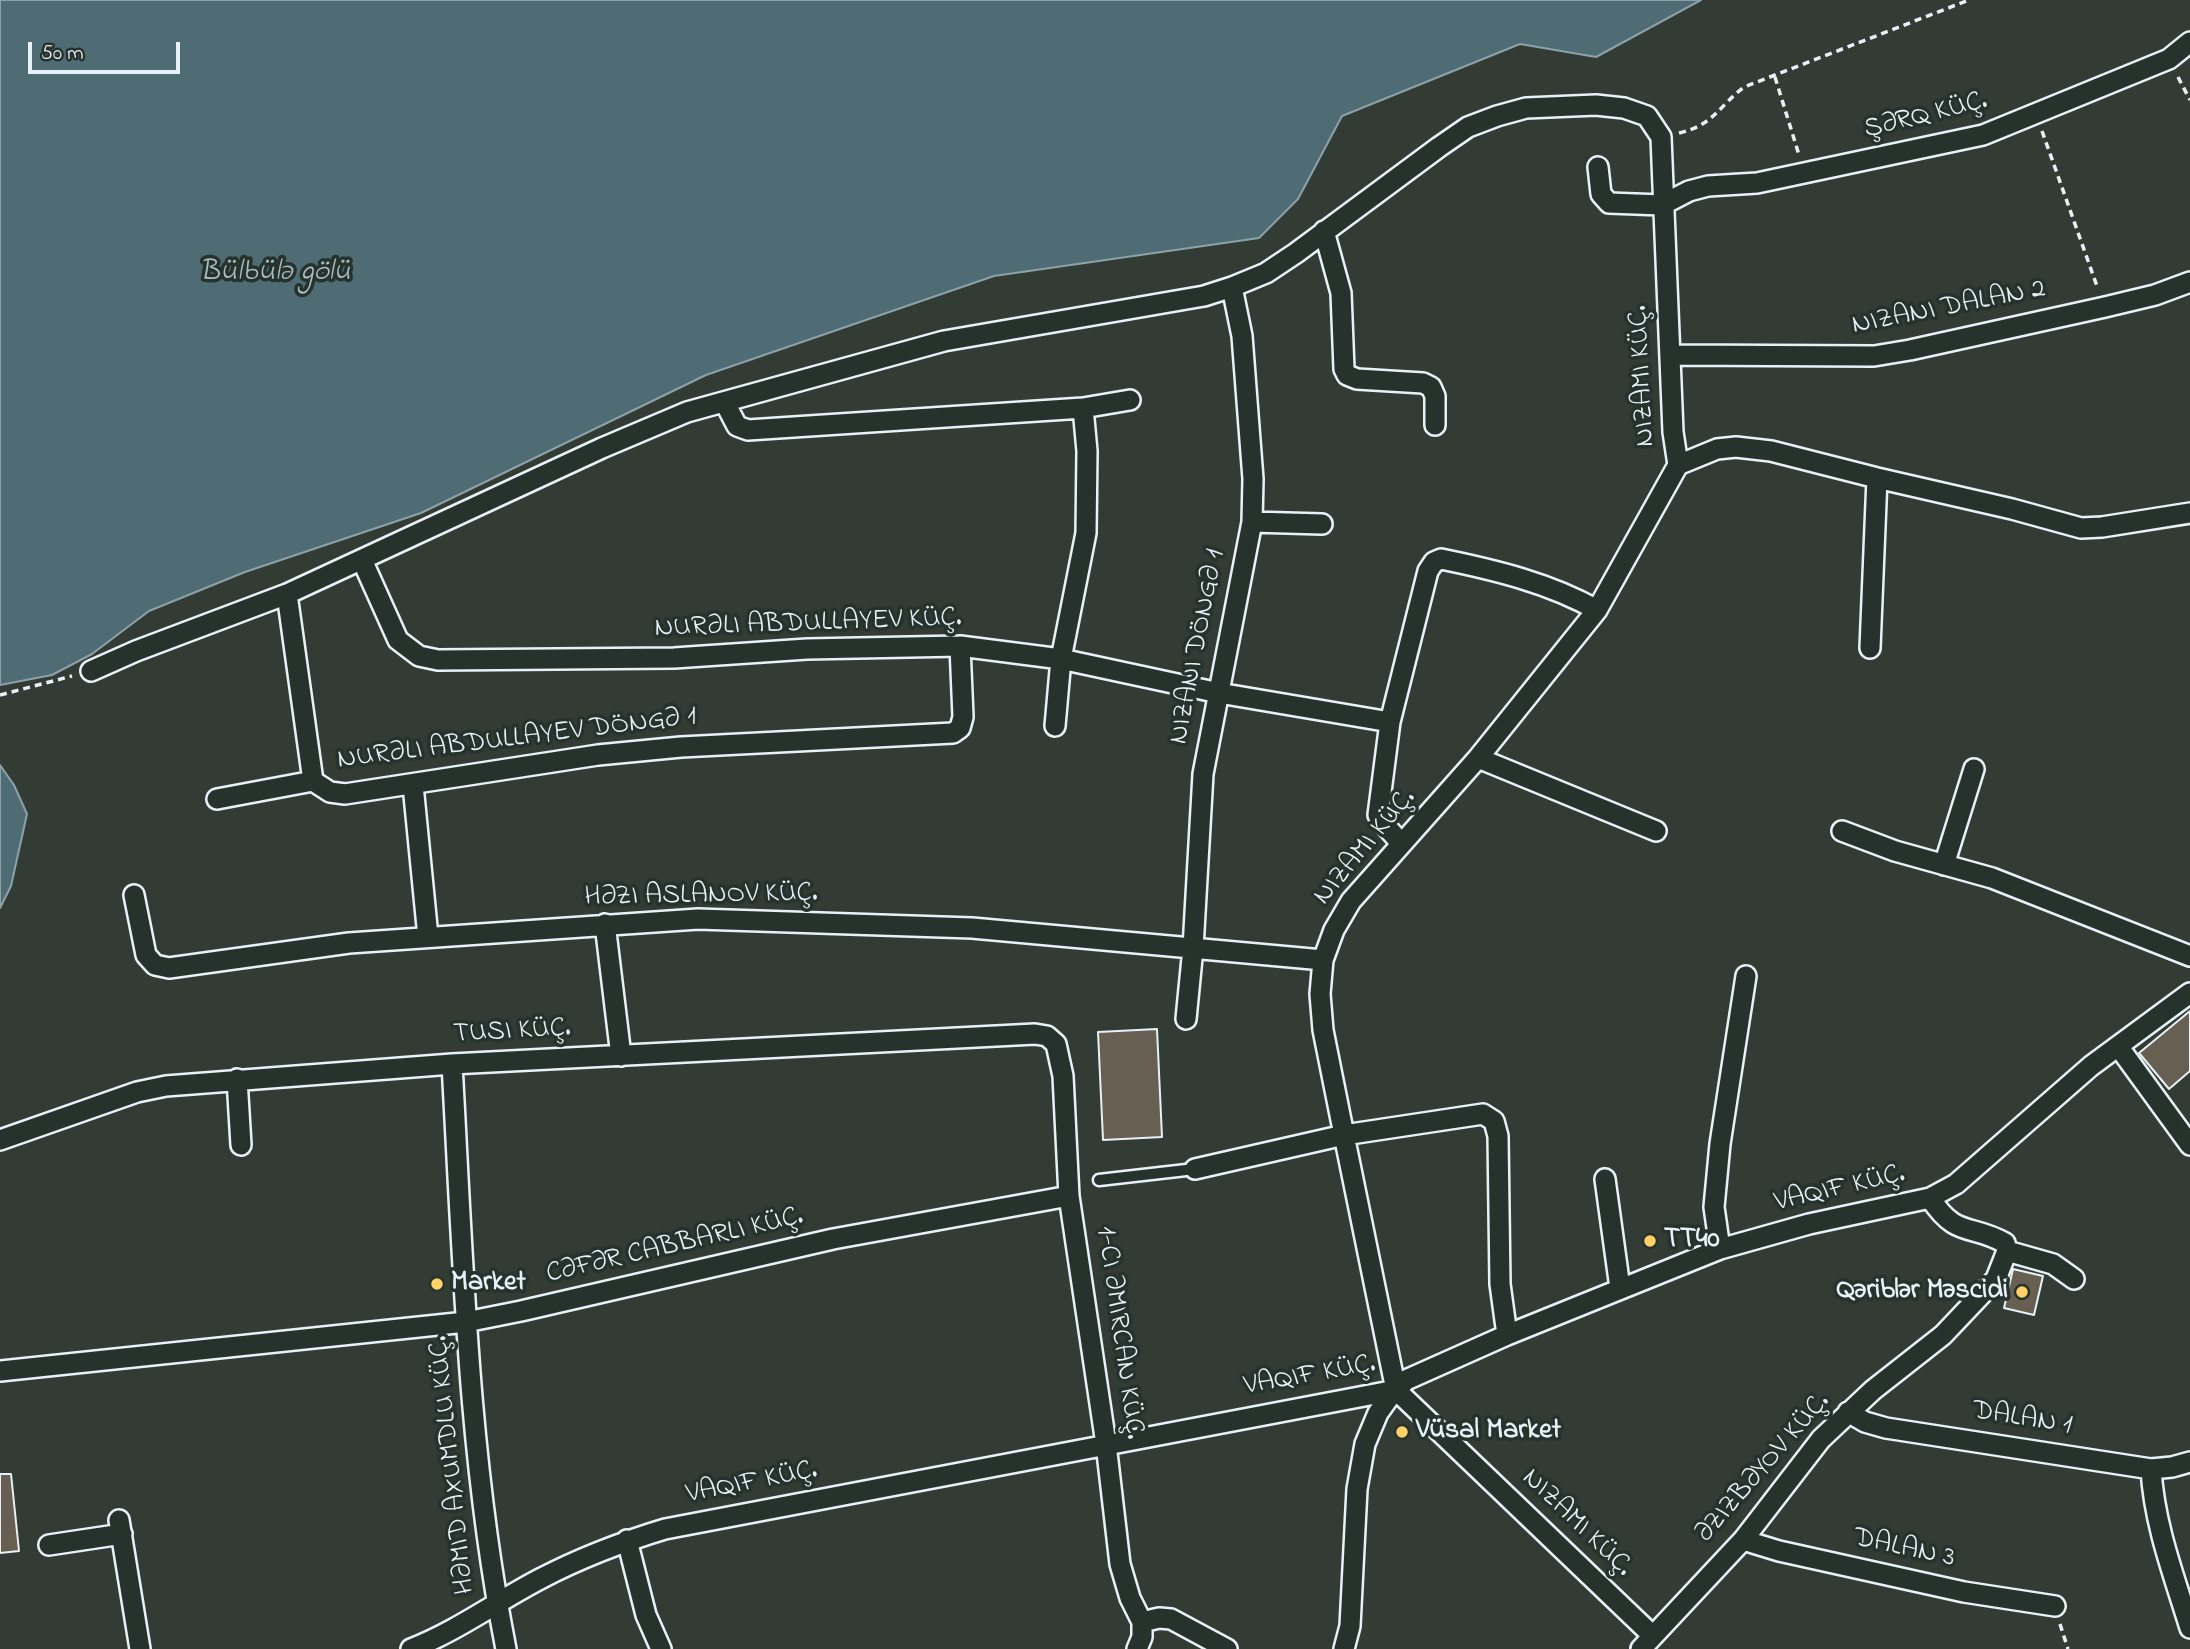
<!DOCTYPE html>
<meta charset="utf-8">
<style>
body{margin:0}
#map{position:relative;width:2190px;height:1649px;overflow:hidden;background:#333c34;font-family:"Indie Flower",sans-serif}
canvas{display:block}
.scale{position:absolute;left:28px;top:42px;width:152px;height:32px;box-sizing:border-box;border:4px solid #e8f1f8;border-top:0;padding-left:9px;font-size:21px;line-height:24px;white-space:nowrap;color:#e8f1f8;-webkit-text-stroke:5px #26332d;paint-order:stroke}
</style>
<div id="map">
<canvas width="2190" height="1649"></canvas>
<div class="scale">50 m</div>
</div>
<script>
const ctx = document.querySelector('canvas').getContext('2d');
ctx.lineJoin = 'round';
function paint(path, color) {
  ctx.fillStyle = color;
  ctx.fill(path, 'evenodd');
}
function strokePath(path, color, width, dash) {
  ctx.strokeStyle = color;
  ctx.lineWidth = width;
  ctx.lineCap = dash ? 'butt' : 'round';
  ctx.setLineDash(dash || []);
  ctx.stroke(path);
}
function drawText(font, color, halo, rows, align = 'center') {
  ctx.font = font + ' "Indie Flower",sans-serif';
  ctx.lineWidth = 7;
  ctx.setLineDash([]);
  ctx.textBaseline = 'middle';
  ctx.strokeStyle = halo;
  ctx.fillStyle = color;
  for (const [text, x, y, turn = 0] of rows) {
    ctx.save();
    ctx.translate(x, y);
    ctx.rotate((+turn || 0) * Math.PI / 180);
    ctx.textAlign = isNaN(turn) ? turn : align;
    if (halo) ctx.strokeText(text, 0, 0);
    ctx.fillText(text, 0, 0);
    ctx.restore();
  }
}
const water = new Path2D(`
 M0 0H1701L1596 57 1520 44 1342 116 1298 199 1259 238 994 276 706 375 421 513 245 572 149 611 92 654 52 675 0 685Z
 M0 765 14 785 27 814 11 886 0 908Z`);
paint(water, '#4f6c75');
strokePath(water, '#8ca1a9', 2);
const building = new Path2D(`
 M2190 1011V1071L2169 1089 2139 1053Z
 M1157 1029 1162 1137 1103 1140 1098 1032Z
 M2013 1269 2043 1276 2034 1315 2004 1308Z
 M0 1474H11L19 1551 0 1553Z`);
paint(building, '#675f51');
strokePath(building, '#e8f1f8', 2);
const service = new Path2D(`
 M1099 1180 1195 1169`);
const minor = new Path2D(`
 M1598 167 1601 194 1609 203 1662 205 1689 191 1708 186 1757 183 1983 135 2169 59 2190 42
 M1324 231 1341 293 1344 369 1347 375 1357 379 1423 383 1431 387 1435 396V425
 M1671 355 1874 356 1910 350 2105 307 2155 295 2190 282
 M725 403 737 426 748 430 1083 408 1130 400
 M1678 465 1717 449 1736 447 1771 451 1877 478 2012 509 2081 528 2102 527 2190 513
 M1252 522 1322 524
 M362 560 398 640 419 656 438 660 674 658 807 649 960 646 1061 659 1219 693 1390 722
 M287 594 313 781 330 792 345 794 598 755 681 747 953 733 960 728 963 717 960 646
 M1870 648 1877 478
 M91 671 136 651 287 594 602 448 687 412 944 341 1204 296 1232 287 1266 273 1296 253 1439 147 1468 127 1497 116 1526 108 1596 105 1624 108 1647 116 1661 137 1673 432 1678 465 1597 610 1478 758 1351 901 1334 930 1323 960 1320 994 1323 1030 1344 1135 1396 1390 1653 1636
 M1055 726 1061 659 1086 533 1087 451 1083 408
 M1478 758 1656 831
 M413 785 428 937
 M217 799 313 781
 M1842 831 1895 851 1992 878 2190 956
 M1401 843 1381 821 1378 815 1390 722 1428 571 1434 562 1441 559C1495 570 1549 583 1597 610
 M1944 865 1974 769
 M134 895 146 955 155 965 169 968 349 943 698 919 972 928 1323 960
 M605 924 621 1056
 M1186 1019 1193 948 1203 774 1252 522 1253 479 1242 336 1232 287
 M2118 1046 2190 1145
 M452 1064C463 1259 468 1457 506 1649
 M237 1079 241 1145
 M0 1140 137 1092 166 1086 452 1064 1035 1034 1047 1036 1056 1044 1063 1076 1069 1196 1106 1444 1120 1564 1130 1598 1142 1622V1637L1137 1649
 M1195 1169 1344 1135 1483 1114 1494 1121 1498 1136 1500 1284 1507 1335
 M1605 1179 1620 1288
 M1720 1249 1714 1207 1720 1144 1746 976
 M2007 1251 2053 1264 2074 1279
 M0 1371 466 1322 521 1311 833 1239 1069 1196
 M1848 1412 1865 1422 1886 1428 2151 1469 2172 1467 2190 1462
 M2151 1469C2154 1524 2174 1576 2190 1628
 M119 1520 140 1649
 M627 1540 646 1615 661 1649
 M1743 1540 1779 1551 1964 1592 2055 1606
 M49 1545 122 1534
 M1142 1622 1159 1618 1171 1619 1227 1649
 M411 1649C457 1631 496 1602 540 1579 580 1558 622 1542 665 1529L1396 1390
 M1344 1649 1350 1626 1357 1489 1365 1444 1378 1413 1388 1399 1406 1380 1507 1335 1720 1249 1809 1224 1930 1198 1956 1184 2091 1066 2190 993
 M1641 1649 1743 1540 1821 1439 1873 1390 1943 1335 1996 1279 2007 1251 2005 1243C1970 1223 1957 1239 1930 1198`);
strokePath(service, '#e8f1f8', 15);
strokePath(minor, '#e8f1f8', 24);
strokePath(new Path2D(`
 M1775 77 1799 155
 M2178 77 2190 100
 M2042 131 2098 289
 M1679 133C1714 125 1718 107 1744 87L1969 0
 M0 695 72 676
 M2060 1624 2068 1649`), '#e8f1f8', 3.5, [7, 5]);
strokePath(service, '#26332d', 10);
strokePath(minor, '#26332d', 19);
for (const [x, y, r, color] of [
 [1650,1241,7,"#ffd166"],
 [437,1284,7,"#ffd166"],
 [2022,1292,7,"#ffd166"],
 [1402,1432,7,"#ffd166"]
]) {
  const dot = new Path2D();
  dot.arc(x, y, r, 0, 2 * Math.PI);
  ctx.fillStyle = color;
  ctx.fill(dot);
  strokePath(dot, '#26332d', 2.5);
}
drawText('28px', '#e8f1f8', '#26332d', [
 ["ŞƏRQ KÜÇ.",1926,117,-14],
 ["NIZANI DALAN 2",1949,309,-11],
 ["NIZAMI KÜÇ.",1644,376,-93],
 ["NURƏLI ABDULLAYEV KÜÇ.",808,625,-2],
 ["NIZANI DÖNGƏ 1",1199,647,-79],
 ["NURƏLI ABDULLAYEV DÖNGƏ 1",517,740,-7],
 ["NIZAMI KÜÇ.",1366,848,-50],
 ["HƏZI ASLANOV KÜÇ.",701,897,-1],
 ["TUSI KÜÇ.",512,1033,-3],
 ["VAQIF KÜÇ.",1840,1190,-13],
 ["CƏFƏR CABBARLI KÜÇ.",675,1247,-13],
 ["1-CI ƏMIRCAN KÜÇ.",1118,1333,82],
 ["VAQIF KÜÇ.",1310,1377,-10],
 ["DALAN 1",2022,1420,9],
 ["HƏMID AXUMDLU KÜÇ.",454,1465,-96],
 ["ƏZIZBƏYOV KÜÇ.",1764,1469,-49],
 ["VAQIF KÜÇ.",752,1484,-11],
 ["NIZAMI KÜÇ.",1576,1524,44],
 ["DALAN 3",1904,1550,12]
]);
drawText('bold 28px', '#e8f1f8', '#26332d', [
 ["TT40",1664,1241],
 ["Market",451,1284],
 ["Qəriblər Məscidi",2008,1292,"right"],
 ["Vüsal Market",1416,1432]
], 'left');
drawText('italic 30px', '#abbcc4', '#26332d', [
 ["Bülbülə gölü",275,274]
]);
</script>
